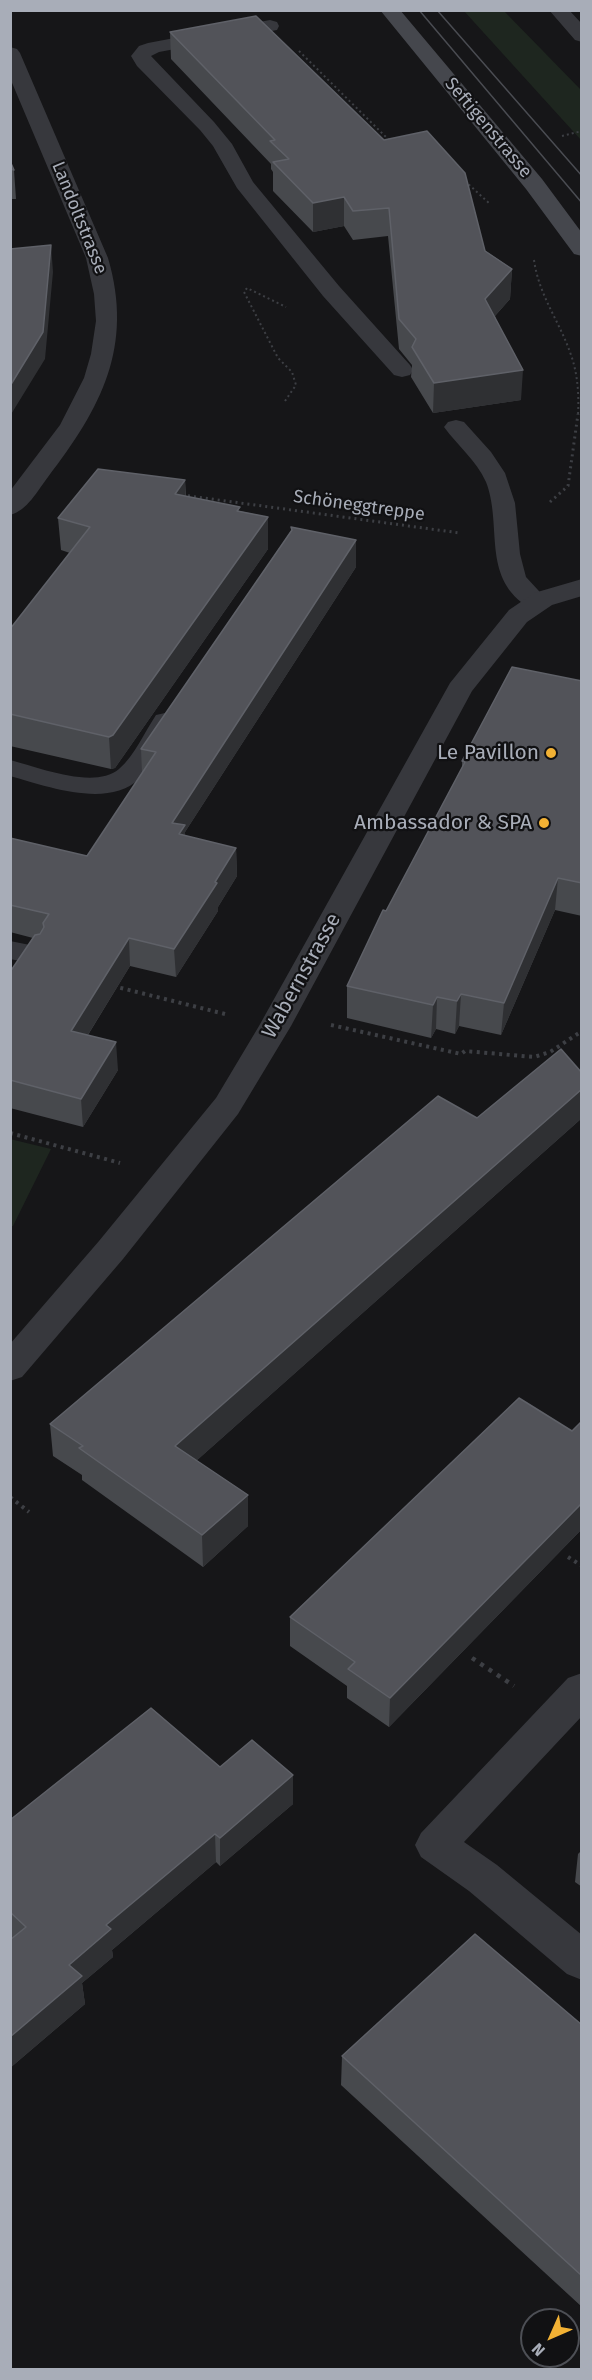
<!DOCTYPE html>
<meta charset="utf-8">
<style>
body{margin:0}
#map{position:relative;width:592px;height:2380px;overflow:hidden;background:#161618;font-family:"Fira Sans",sans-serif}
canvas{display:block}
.frame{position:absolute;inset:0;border:12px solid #a8adb8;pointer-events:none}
.north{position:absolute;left:520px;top:2308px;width:60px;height:60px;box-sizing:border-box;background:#111113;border:2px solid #4d4f55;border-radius:50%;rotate:225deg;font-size:16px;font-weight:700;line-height:24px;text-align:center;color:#a8adb8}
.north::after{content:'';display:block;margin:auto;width:21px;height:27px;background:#f2b134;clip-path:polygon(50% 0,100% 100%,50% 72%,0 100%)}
</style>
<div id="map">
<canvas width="592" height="2380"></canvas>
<div class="frame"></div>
<div class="north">N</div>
</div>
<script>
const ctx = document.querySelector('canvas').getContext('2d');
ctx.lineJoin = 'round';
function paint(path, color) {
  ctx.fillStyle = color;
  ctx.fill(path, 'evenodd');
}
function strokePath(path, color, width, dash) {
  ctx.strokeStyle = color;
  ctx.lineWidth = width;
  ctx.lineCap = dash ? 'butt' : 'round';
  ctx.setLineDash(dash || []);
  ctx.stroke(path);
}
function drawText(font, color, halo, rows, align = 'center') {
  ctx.font = font + ' "Fira Sans",sans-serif';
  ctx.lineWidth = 4.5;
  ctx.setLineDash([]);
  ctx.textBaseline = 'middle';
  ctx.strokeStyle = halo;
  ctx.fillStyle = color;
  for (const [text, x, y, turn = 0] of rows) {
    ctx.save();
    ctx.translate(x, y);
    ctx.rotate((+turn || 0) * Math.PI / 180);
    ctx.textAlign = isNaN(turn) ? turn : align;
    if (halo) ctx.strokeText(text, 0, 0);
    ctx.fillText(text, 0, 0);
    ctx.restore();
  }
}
paint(new Path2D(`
 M464 11H504L581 90V140Z
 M10 1139 51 1149 13 1226H10Z`), '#1e261f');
strokePath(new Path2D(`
 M299 51 390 141
 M562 136 582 131
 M465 181 490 204
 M534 260C539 296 560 322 571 355 578 375 579 395 578 415
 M285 401 296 385 292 372 278 358 244 292 247 288 286 307`), '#3d3f44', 2, [2, 3]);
strokePath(new Path2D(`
 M182 495 460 533
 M550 502 568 486 578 414`), '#3d3f44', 3, [2, 4]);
strokePath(new Path2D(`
 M113 986 225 1014
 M331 1025 461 1054 465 1051 534 1057 550 1052 582 1031
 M10 1133 120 1163
 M10 1497 29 1512
 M568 1557 582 1566`), '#3d3f44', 4, [3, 4.5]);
strokePath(new Path2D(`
 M472 1658 514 1686`), '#3d3f44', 4.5, [4, 6]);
paint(new Path2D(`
 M270 20 277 22 279 26 277 30 159 52 151 56 214 122 232 144 253 182 339 286 410 365 413 370 410 375 402 377 394 375 323 296 237 188 213 146 200 130 137 66 131 56 139 46 148 43Z
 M456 420 464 422 491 452 505 473 515 503 520 554 526 577 550 603 546 608C535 611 529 610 521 602 483 571 502 523 486 482 476 460 458 446 444 427L448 422Z
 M165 713 174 715 178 721C166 740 156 763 139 779 108 809 46 786 10 776V760C38 767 94 790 119 769 135 755 144 733 156 715Z
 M10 941 40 947 44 954 40 961 30 963 10 959Z`), '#37383d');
paint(new Path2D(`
 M549 10H569L582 24V42L575 40Z
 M10 47 17 49 20 53 108 258C134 347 101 408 48 477 38 490 27 511 10 515V491L60 425 84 378 91 354 96 321 94 294 86 258 10 78Z
 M582 579V596L552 605 527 622 472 691 291 1026 238 1114 123 1259 22 1377 10 1381V1344L99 1241 216 1098 259 1026 450 683 509 610 534 593Z
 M582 1673V1716L464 1842 497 1865 582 1935V1980L567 1974 469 1891 421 1857 415 1845 421 1833 568 1678Z`), '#37383d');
paint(new Path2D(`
 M380 10H400L542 179 582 233V256L574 254 526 189Z`), '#45474d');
strokePath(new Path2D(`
 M419 10 582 203
 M437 10 582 176`), '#4a4c52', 1.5);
paint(new Path2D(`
 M170 32 512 269 510 299 495 316 521 400 433 413 411 377 412 365 399 349 388 236 353 240 344 226 313 232 273 191V172L271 169V164L171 59Z
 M10 161 14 170 16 199H10Z
 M185 480 186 496 240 511 268 517V549L115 768 111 769 10 746V629L70 553 61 550 58 518Z
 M291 527 356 540V567L185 832V836L236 848 237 876 218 907V911L176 977 130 966 88 1035 118 1070 83 1127 10 1108V972L33 938 10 932V838L87 856 142 773 141 749 291 531Z
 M582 681V916L555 910 501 1035 459 1026 455 1034 436 1029 431 1038 347 1018V986L462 769V761Z
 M582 1073V1118L196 1461 248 1526 203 1567 82 1480V1475L53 1456 50 1424 477 1118Z
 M582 1529 389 1727 347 1698V1686L290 1646V1617Z
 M220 1767 293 1804 220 1866 216 1862 112 1950 113 1957 82 1983 85 2004 10 2068V1940L13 1939 10 1937V1820Z
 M582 1850V1887L575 1882 578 1854Z
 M582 2025V2307L341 2085 342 2056Z`), '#47494d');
paint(new Path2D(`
 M344 197V226L313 232V203Z
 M51 245 53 272 45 359 10 416V386Z
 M512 269 510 299 484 328 485 299Z
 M523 370 521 400 433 413 434 383Z
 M185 480 186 512 175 494Z
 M268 517V549L115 768 111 769 109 737Z
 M356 540V567L185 832 186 854 172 823Z
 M236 848 237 876 218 907V911L176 977 174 949Z
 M558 878 555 910 501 1035 504 1003Z
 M129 938 130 966 73 1059 71 1031Z
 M461 994 459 1026 455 1034 457 1001Z
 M437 997 436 1029 431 1038 433 1005Z
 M116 1042 118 1070 83 1127 81 1099Z
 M582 1089V1118L177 1478 175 1446Z
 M248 1495V1526L203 1567 202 1535Z
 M582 1503V1529L389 1727 390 1698Z
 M293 1775V1804L220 1866V1838Z
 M215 1834 216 1862 112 1950 113 1957 82 1983 85 2004 10 2068V2037L69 1965 106 1925Z`), '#2f3033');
const building = new Path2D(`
 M256 16 384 140 427 131 465 173 485 251 512 269 485 299 523 370 434 383 412 347 416 339 399 319 389 208 353 211 344 197 313 203 273 162 289 159 270 141 275 140 170 32Z
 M10 161 14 170 10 169Z
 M51 245 43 332 10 386V249Z
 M98 469 185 480 175 494 240 507 237 511 268 517 113 735 109 737 10 714V629L90 527 58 518Z
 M291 527 356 540 172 823 185 825 179 834 236 848 215 882 217 883 174 949 129 938 71 1031 116 1042 81 1099 10 1080V972L35 935 40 934 44 927 43 923 49 914 10 905V838L87 856 156 752 141 749 292 530Z
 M512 667 582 681V883L558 878 504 1003 461 994 457 1001 437 997 433 1005 347 986 383 910 386 911 465 762 462 761Z
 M561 1049 582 1073V1089L175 1446 248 1495 202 1535 79 1448 83 1446 50 1424 438 1096 477 1118Z
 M519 1398 572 1431 582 1421V1503L390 1698 348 1669 355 1662 290 1617Z
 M151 1708 220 1767 252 1740 293 1775 220 1838 215 1834 106 1925 111 1929 69 1965 82 1976 10 2037V1940L26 1927 10 1912V1820Z
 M475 1934 582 2025V2276L342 2056Z`);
paint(building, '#525359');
strokePath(building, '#5f6168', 1.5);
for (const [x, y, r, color] of [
 [551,753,6,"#f2b134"],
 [544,823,6,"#f2b134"]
]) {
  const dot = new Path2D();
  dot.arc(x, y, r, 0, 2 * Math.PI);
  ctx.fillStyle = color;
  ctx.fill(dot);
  strokePath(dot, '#111113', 2);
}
drawText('18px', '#a8adb8', '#111113', [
 ["Seftigenstrasse",488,128,50],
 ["Landoltstrasse",79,218,68],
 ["Schöneggtreppe",359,506,8]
]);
drawText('21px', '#a8adb8', '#111113', [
 ["Le Pavillon",539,753],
 ["Ambassador & SPA",532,823]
], 'right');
drawText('21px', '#a8adb8', '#111113', [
 ["Wabernstrasse",302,976,-61]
]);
</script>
